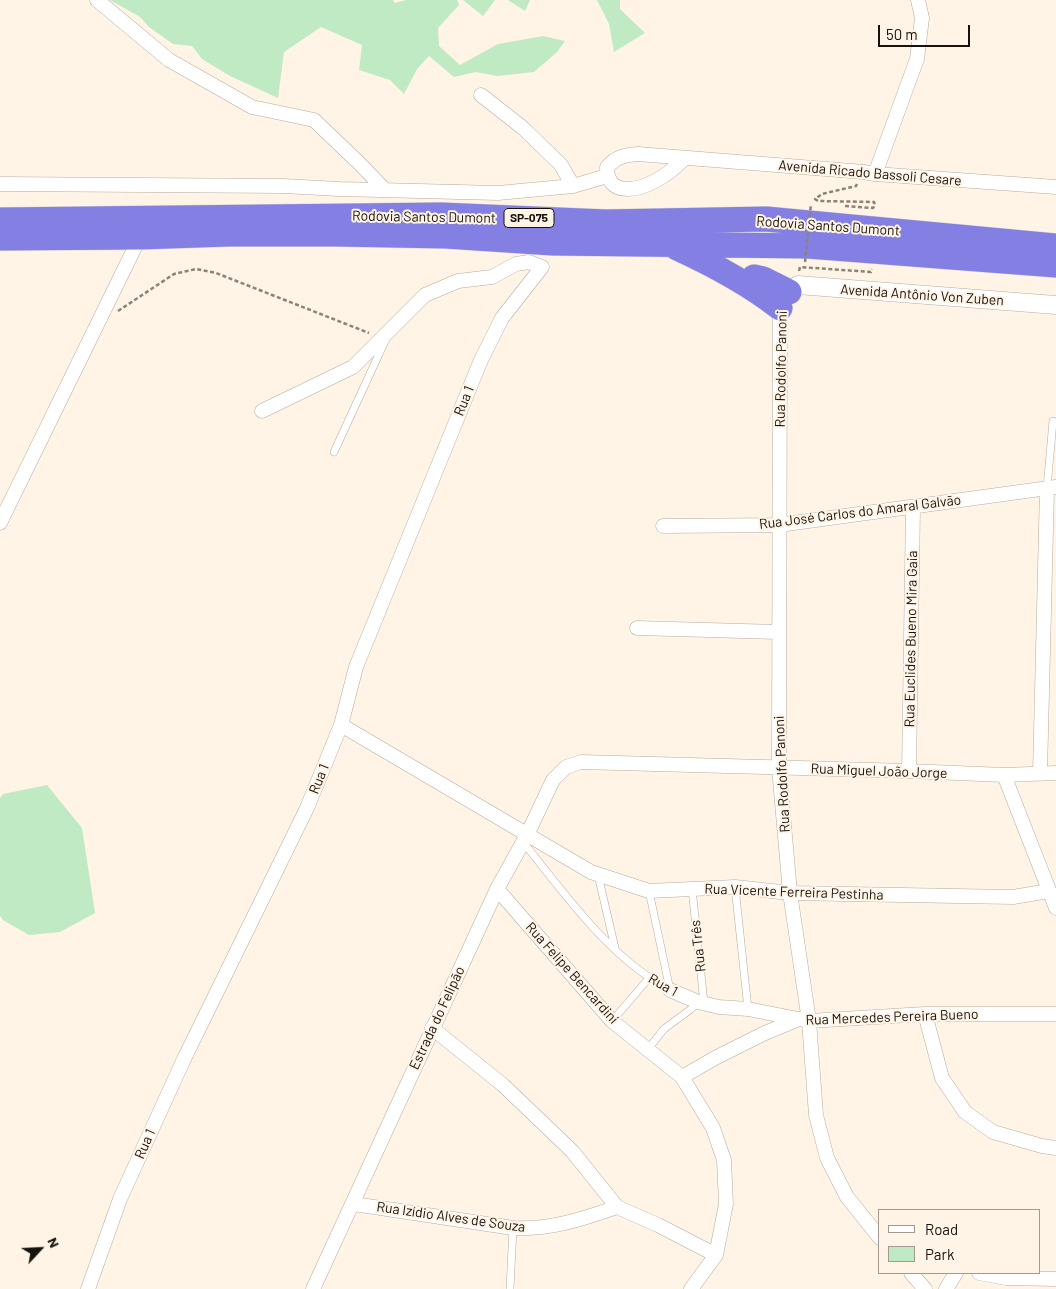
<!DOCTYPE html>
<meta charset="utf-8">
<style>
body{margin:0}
#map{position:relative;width:1056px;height:1289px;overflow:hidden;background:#fff4e5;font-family:Barlow,sans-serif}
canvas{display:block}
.legend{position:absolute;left:878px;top:1209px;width:162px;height:65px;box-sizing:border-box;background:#fff4e5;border:1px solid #a29a8f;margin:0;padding:6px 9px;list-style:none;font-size:15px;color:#16130e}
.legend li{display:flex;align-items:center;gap:10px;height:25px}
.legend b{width:25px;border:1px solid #a29a8f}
.north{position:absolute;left:15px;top:1224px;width:50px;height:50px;-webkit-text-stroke:4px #fff4e5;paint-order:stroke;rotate:65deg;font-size:14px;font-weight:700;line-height:20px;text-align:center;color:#16130e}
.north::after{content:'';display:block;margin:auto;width:18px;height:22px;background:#16130e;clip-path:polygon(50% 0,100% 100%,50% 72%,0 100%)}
.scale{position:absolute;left:878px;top:25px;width:92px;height:22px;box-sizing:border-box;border:2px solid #16130e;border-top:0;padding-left:6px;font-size:15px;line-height:18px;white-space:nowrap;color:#16130e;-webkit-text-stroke:4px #fff4e5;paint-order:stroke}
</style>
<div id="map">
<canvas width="1056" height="1289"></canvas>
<ul class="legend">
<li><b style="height:6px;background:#fff"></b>Road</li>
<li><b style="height:14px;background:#c0eac4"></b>Park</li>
</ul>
<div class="north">N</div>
<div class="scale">50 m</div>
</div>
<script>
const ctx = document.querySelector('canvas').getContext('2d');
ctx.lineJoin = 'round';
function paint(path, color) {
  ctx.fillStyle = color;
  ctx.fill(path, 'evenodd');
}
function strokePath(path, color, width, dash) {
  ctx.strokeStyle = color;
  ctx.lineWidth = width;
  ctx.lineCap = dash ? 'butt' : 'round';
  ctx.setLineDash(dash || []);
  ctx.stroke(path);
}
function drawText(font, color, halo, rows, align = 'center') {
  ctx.font = font + ' Barlow,sans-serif';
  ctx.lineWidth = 4;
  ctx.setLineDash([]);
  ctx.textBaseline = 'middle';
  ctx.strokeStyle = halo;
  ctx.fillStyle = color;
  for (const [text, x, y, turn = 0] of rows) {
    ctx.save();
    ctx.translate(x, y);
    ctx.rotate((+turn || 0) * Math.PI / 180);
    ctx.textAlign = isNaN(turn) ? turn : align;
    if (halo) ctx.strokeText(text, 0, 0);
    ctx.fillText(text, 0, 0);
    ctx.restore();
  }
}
paint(new Path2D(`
 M110 0H393L395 3 406 0H457L459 5 438 28 439 46 460 65 498 44 543 36 565 41 557 52 534 72 497 76 476 72 454 77 429 56 417 69 404 94 390 80 359 70 362 45 321 27 284 52 278 98 230 76 202 59 192 46 173 44 149 27 140 17Z
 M463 0H495L483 16Z
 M508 0H530L525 11Z
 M597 0H620V9L645 33 614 52 609 24Z
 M47 785 82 828 95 913 60 932 29 935 3 920 0 916V798L3 794Z`), '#c0eac4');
const service = new Path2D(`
 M334 452 386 339
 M1047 488 1053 421
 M523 842C566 895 608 957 670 990
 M598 875 615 948
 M735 887 748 1009
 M692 889 704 1003
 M649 891 670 990
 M612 1021 649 978
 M648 1049 664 1029 691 1009 698 1002
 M510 1289 513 1228`);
const minor = new Path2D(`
 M97 0 169 60 252 107 314 120 360 164 385 190
 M481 95 523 128 561 165 573 186
 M685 158C677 166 668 174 657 180 639 190 607 198 607 167 616 157 625 155 638 154L864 172 875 174 1056 187
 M875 174 917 59 922 18 918 0
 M0 184 283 186 339 189 498 193 573 186 607 176
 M783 303 780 308 779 768 790 893 809 1021 816 1115 827 1158 847 1197 880 1238
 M0 523 140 237
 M663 526 779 525 1056 487
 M637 628 778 632
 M341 725 591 872 649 891 735 887 790 893 1013 897 1049 891
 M909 771 913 507
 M1040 773 1047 488
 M1004 775 1056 908
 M497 889 612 1021 682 1077 713 1128 724 1160 726 1204 716 1255 691 1289
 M670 990 698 1002 719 1007 748 1009 798 1019
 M925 1014 942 1078 965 1112 993 1132 1042 1146 1056 1148
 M432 1028 503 1085 572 1151 617 1207 658 1225 716 1255
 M682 1077 715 1058 765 1033 799 1019 809 1021 925 1014H1056
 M354 1204 513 1228C550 1230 583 1219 617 1207
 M911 1273 925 1289
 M979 1273 1006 1278 1056 1279
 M88 1289 120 1199 184 1059 307 808 341 725 356 667 481 360 502 318 542 267 529 262 516 264 492 277 458 281 425 295 353 367 262 411
 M313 1289 497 889 527 835 553 780 566 767 581 762 909 771 1004 775 1056 773
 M946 1289 956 1273`);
const tertiary = new Path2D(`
 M789 292 798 285 1056 305`);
const motorway = new Path2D(`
 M0 220 441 215 606 222 766 219 1056 246
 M0 238 140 237 228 234H337L446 236 553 243 808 246 1056 265
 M677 248C714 265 748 283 780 308
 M754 277 763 279 789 292`);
strokePath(service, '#b6ac9e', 8);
strokePath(minor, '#b6ac9e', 15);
strokePath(tertiary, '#b6ac9e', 19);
strokePath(motorway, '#dad9d8', 26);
strokePath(new Path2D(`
 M845 206 873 208 875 205 874 202 818 201 815 199 822 194 856 186 857 184
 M799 271 800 267 871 272 872 269
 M118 311 174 274 196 269 216 273 369 333`), '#8a8379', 2.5, [4, 2.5]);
strokePath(service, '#fff', 7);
strokePath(minor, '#fff', 14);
strokePath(tertiary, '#fff', 18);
strokePath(motorway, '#837fe3', 25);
strokePath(new Path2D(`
 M805 262 811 204`), '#8a8379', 2.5, [4, 2.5]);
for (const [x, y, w] of [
 [529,218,50]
]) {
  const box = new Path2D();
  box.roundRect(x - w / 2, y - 9.5, w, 19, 4);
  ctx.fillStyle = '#fff4e5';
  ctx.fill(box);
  strokePath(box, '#16130e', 1);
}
drawText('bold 12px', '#16130e', null, [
 ["SP-075",529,218]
]);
drawText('14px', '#16130e', '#fff4e5', [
 ["Avenida Ricado Bassoli Cesare",870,173,5],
 ["Rodovia Santos Dumont",424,217,1],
 ["Rodovia Santos Dumont",828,226,4],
 ["Avenida Antônio Von Zuben",922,295,4],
 ["Rua Rodolfo Panoni",781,369,-89],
 ["Rua 1",464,401,-68],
 ["Rua José Carlos do Amaral Galvão",860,512,-7],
 ["Rua Euclides Bueno Mira Gaia",911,639,-89],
 ["Rua Miguel João Jorge",879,771,2],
 ["Rua Rodolfo Panoni",782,774,-93],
 ["Rua 1",319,779,-68],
 ["Rua Vicente Ferreira Pestinha",794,892,2],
 ["Rua Três",698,946,-96],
 ["Rua Felipe Bencardini",572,973,48],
 ["Rua 1",663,985,29],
 ["Rua Mercedes Pereira Bueno",892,1017,-2],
 ["Estrada do Felipão",437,1018,-65],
 ["Rua 1",145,1144,-66],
 ["Rua Izídio Alves de Souza",451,1217,8]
]);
</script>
